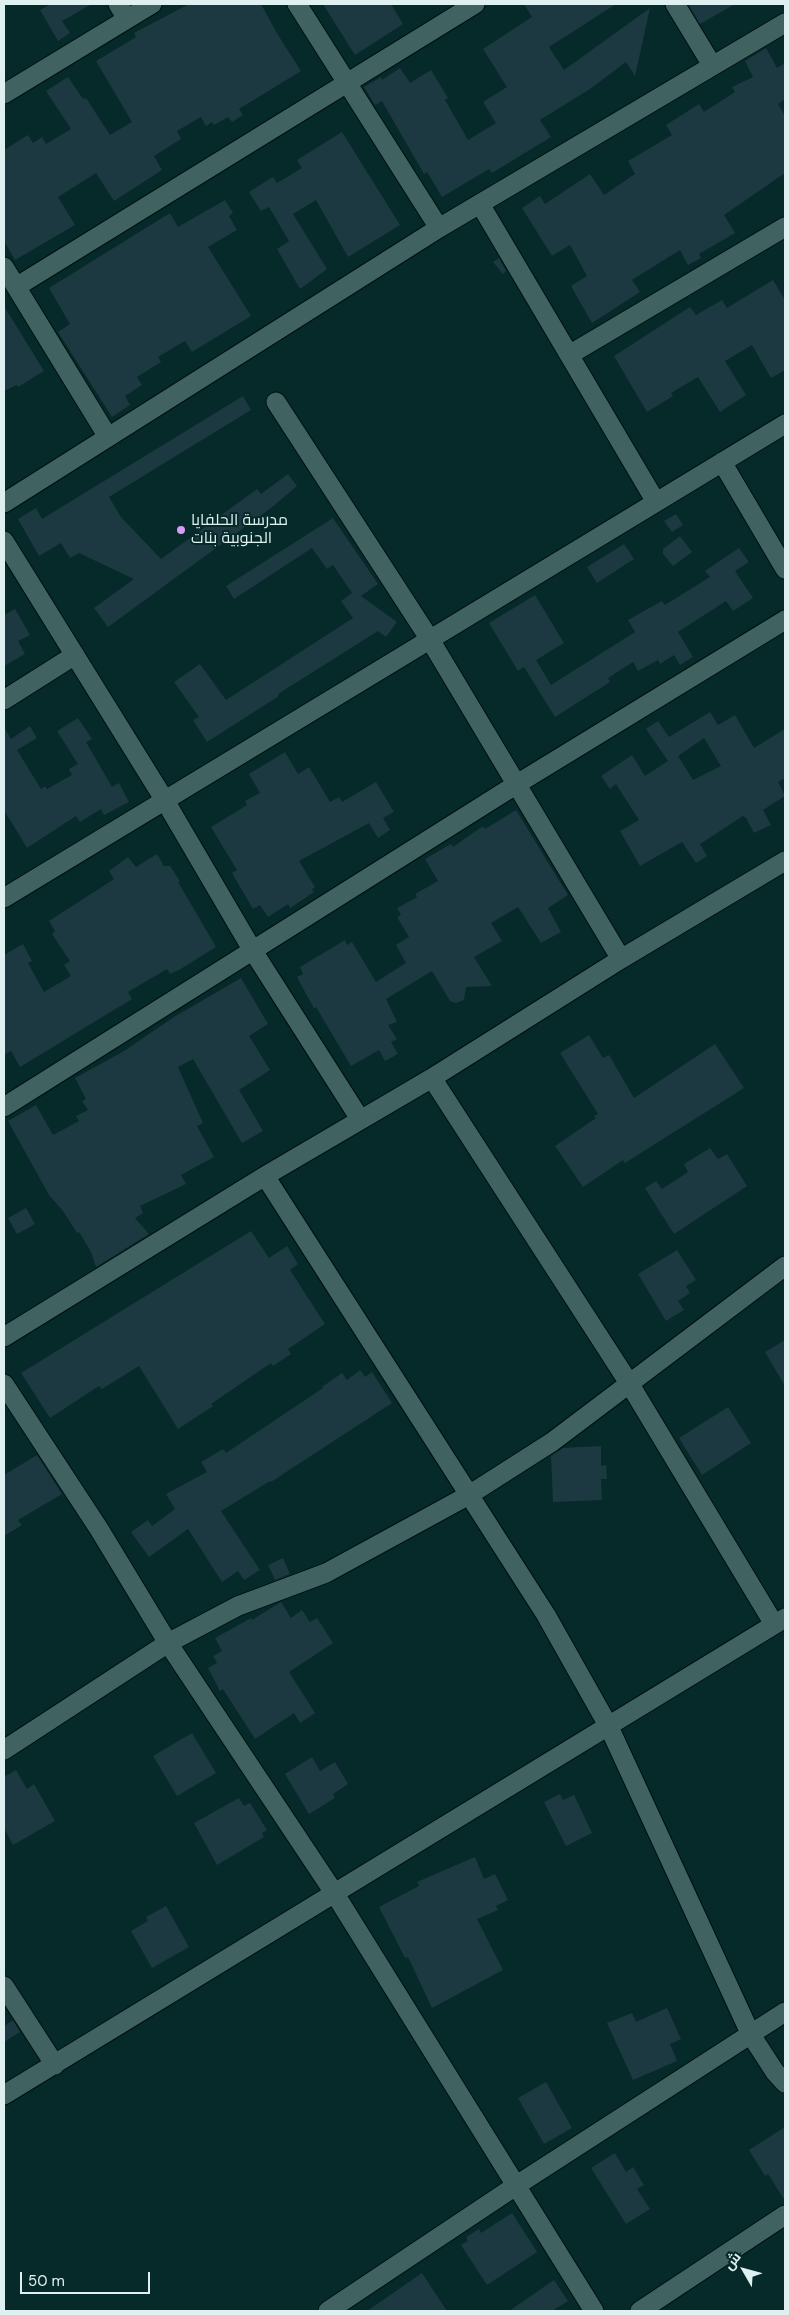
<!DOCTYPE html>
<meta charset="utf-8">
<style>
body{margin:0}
#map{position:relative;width:789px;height:2315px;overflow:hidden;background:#062929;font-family:"DM Sans",Cairo,sans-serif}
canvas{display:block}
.frame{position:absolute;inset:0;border:5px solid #def0f0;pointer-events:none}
.north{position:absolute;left:719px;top:2245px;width:50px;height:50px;-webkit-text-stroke:4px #062929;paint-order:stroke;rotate:308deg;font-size:14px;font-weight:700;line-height:20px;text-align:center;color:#def0f0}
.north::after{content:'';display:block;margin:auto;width:18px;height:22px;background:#def0f0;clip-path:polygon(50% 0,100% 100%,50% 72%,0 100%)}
.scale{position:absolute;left:20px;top:2272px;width:130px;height:22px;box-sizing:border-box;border:2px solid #def0f0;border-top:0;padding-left:6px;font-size:15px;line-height:18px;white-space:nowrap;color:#def0f0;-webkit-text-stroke:4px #062929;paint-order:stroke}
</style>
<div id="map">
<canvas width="789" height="2315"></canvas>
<div class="frame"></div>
<div class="north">ش</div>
<div class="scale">50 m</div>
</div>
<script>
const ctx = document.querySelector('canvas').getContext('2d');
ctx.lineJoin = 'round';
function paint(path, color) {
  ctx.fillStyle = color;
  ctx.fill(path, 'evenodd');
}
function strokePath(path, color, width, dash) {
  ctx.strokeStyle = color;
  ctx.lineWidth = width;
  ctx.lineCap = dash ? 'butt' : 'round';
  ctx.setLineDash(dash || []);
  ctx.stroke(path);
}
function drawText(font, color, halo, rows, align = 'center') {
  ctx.font = font + ' "DM Sans",Cairo,sans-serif';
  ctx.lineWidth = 4;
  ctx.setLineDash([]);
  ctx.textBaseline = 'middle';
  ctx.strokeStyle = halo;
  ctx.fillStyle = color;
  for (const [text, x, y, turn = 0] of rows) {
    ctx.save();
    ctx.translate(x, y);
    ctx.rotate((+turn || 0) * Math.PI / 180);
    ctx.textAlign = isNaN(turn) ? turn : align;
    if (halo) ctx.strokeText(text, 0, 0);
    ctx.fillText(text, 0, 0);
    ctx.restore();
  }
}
paint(new Path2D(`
 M51 4H92L62 21 70 33 58 41 40 10Z
 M189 4H261L278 35 301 71 239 109 243 115 232 122 228 117 214 125 212 122 206 126 201 117 177 131 181 139 154 156 162 170 114 201 96 173 58 197 75 225 15 260 4 241V150L28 135 33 143 42 137 46 144 71 129 46 91 68 77 83 99 86 98 110 135 132 122 96 61 136 37 134 33Z
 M323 4H391L403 24 355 55Z
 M524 4H616L549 47 564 70 650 8 635 76 626 62 590 89 540 120 551 137 492 173 489 169 442 197 427 172 424 174 382 101 375 105 364 87 381 77 382 80 400 68 410 83 431 70 448 98 445 100 468 140 496 123 483 102 507 87 483 49 532 17Z
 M688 4H735L700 24Z
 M766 48 777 68 785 63V99L778 104 785 116V173L724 215 735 233 699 254 701 258 688 265 680 250 632 280 640 292 592 323 571 286 587 276 570 245 552 256 522 208 540 196 545 204 590 174 604 195 635 174 628 161 672 135 666 125 699 104 704 112 735 92 732 87 753 77 745 61Z
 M342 132 400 225 348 257 316 200 293 214 327 269 300 289 277 249 289 241 269 207 261 211 249 192 273 177 277 183 302 168 297 160Z
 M225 200 233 213 229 216 237 230 208 247 251 316 192 352 185 341 158 357 161 362 137 377 142 385 125 396 130 405 112 417 58 332 70 324 49 288 170 213 178 227Z
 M499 258 506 271 503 274 493 262Z
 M773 280 785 300V370L771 378 752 345 725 361 746 395 720 412 698 377 671 393 673 396 647 412 614 356 690 307 696 315 722 300 727 308Z
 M4 306 44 371 18 387 17 385 4 391Z
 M243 396 251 410 109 497 121 517 161 559 257 489 261 494 288 474 297 486 271 508 108 627 94 608 134 579 79 553 70 558 61 543 39 556 18 519 36 508 42 519Z
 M676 514 683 525 672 532 664 521Z
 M333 518 378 584 361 596 397 622 386 637 378 631 278 694 279 696 207 742 193 720 199 717 174 682 200 664 226 700 353 618 341 601 352 593 333 565 327 569 312 548 234 599 226 586Z
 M680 536 692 552 673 566 663 554V549Z
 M624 544 634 559 597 583 587 567Z
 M739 548 749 562 735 571 753 598 733 611 726 601 678 632 693 657 680 665 674 655 660 664 658 660 638 671 633 662 608 678 610 682 555 717 524 667 518 671 489 623 535 595 564 643 536 660 551 685 635 632 628 620 662 601 665 605 710 577 705 571Z
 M15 609 30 635 18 641 25 654 4 666V615Z
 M710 712 718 725 735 715 754 748 785 729V778L778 782 785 796 763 810 771 825 754 833 746 818 743 816 700 844 707 856 696 863 682 842 640 866 620 831 639 820 616 784 610 789 601 776 632 755 645 776 668 761 646 729 658 721 669 737ZM704 738 721 766 693 780 678 756Z
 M78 718 92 739 86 742 112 787 119 783 129 802 104 815 101 809 80 822 76 816 27 848 4 810V727L11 739 30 726 37 738 17 750 41 789 45 786 47 789 72 775 69 769 78 764 57 731Z
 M285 752 298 774 309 767 330 802 339 797 342 802 376 782 394 812 383 818 390 830 378 838 369 823 299 861 315 887 312 889 314 892 290 908 288 904 268 917 260 905 253 909 232 873 237 870 211 827 247 805 245 801 260 793 249 774Z
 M516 810 568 895 548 908 561 932 541 943 518 907 491 923 502 941 474 957 492 986 466 987 464 1000 456 1003 450 1001 432 971 386 999 397 1022 388 1025 397 1039 391 1042 398 1054 385 1061 379 1050 351 1066 316 1007 314 1008 306 994 297 977 303 974 300 967 345 940 347 945 352 942 376 982 406 963 396 945 409 937 397 917 401 915 397 908 417 897 415 894 438 881 425 859 451 844 453 847 483 826 485 829Z
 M157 854 164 866H170L180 881 178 882 216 947 179 970 170 974 167 969 128 992 132 999 20 1067 11 1051 4 1055V955L23 944 32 961 28 963 44 992 71 976 64 965 70 961 52 934 55 931 49 921 114 879 109 871 128 857 136 867Z
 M241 978 268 1024 249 1036 270 1070 239 1090 263 1131 242 1143 193 1059 178 1067 203 1123 197 1126 214 1157 181 1175 186 1184 140 1206 143 1213 135 1218 149 1234 96 1267 91 1252 79 1232 77 1233 63 1211 49 1195 8 1121 36 1105 53 1135 79 1121 76 1116 88 1110 82 1101 86 1099 75 1078 124 1051 174 1017Z
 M589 1035 603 1058 609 1055 634 1098 715 1044 744 1088 625 1163 623 1160 583 1187 555 1146 596 1118 594 1116 598 1114 560 1053Z
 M710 1148 718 1159 727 1154 747 1186 674 1234 645 1188 656 1181 662 1189 688 1172 684 1164Z
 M26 1208 35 1224 17 1234 8 1218Z
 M251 1231 269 1258 287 1246 298 1264 290 1270 325 1324 288 1349 291 1354 273 1366 271 1363 211 1404 213 1406 178 1429 139 1366 102 1389 99 1386 50 1418 21 1373Z
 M677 1250 696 1280 686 1286 690 1293 678 1301 684 1310 666 1321 638 1274Z
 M785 1340V1386L765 1352Z
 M360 1370 365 1377 372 1372 392 1403 271 1482 270 1481 221 1511 260 1570 244 1580 238 1571 222 1582 188 1529 149 1557 131 1532 148 1520 152 1526 175 1509 166 1494 207 1472 201 1462 223 1449 226 1453 323 1388 322 1387 342 1373 347 1380Z
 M728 1407 751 1443 702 1475 679 1438Z
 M601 1446V1466L606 1465 607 1479H601L602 1500 553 1502 551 1456 563 1448Z
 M37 1455 62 1494 18 1520 22 1525 4 1536V1475Z
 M283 1558 290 1574 275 1580 268 1565Z
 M281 1602 291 1618 302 1610 310 1622 317 1618 333 1643 289 1672 315 1713 300 1723 294 1713 255 1739 223 1689 220 1691 208 1668 217 1663 213 1656 222 1651 215 1638 251 1618 252 1620Z
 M192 1733 216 1773 177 1796 153 1756Z
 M312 1757 320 1771 335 1762 348 1784 333 1794 335 1798 309 1814 285 1774Z
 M16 1770 27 1789 34 1784 55 1821 13 1845 4 1828V1777Z
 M560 1794 563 1800 574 1795 592 1833 566 1846 544 1802Z
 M239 1798 244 1806 250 1803 267 1830 262 1833 264 1837 217 1865 194 1823Z
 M475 1857 484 1879 495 1874 508 1900 496 1906 498 1910 477 1919 503 1970 432 2008 408 1957 405 1958 379 1907 419 1886 417 1882Z
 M166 1906 189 1947 152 1968 131 1931 148 1921 146 1917Z
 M667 2008 681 2039 670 2044 677 2061 633 2080 607 2023 632 2013 636 2022Z
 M13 2020 20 2032 4 2042V2026Z
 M546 2082 572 2128 544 2144 518 2098Z
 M785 2127V2201L768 2174 765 2176 749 2150Z
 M615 2153 626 2172 633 2167 644 2185 637 2189 650 2209 626 2224 591 2168Z
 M512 2213 537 2252 487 2285 461 2245 468 2241 466 2237 479 2229 481 2233Z
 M422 2273 447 2311H367Z
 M554 2280 568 2301 552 2311H509Z`), '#1c3942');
const minor = new Path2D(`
 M118 4 127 19
 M297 4 439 228
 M675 4 712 65
 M4 94 152 4
 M480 204 656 502
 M4 267 108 437
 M16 287 475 4
 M569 355 785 227
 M276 402 429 638 621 959
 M722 462 785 569
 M4 503 439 228 785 23
 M4 541 164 799 253 951 360 1119
 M4 700 75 655
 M4 898 785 424
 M432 1078 629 1383 774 1624
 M4 1107 517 784 785 620
 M265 1176 546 1615 609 1727 751 2035 775 2072 785 2083
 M4 1337 265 1176 432 1078 621 959 785 861
 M4 1384 99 1529 168 1643 335 1894 594 2311
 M4 1750 168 1643 238 1606 326 1573 469 1495 552 1442 785 1266
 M4 1986 55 2065
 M4 2095 785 1618
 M328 2311 517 2185 785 2012
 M640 2311 785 2215`);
strokePath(minor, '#001010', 21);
strokePath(minor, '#406261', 19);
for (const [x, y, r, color] of [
 [181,530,5,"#da9af7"]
]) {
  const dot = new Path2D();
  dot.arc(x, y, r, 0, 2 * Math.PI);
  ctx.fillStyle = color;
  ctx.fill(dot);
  strokePath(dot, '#062929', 2);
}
drawText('16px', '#def0f0', '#062929', [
 ["مدرسة الحلفايا",191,521],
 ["الجنوبية بنات",191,539]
], 'left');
</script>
